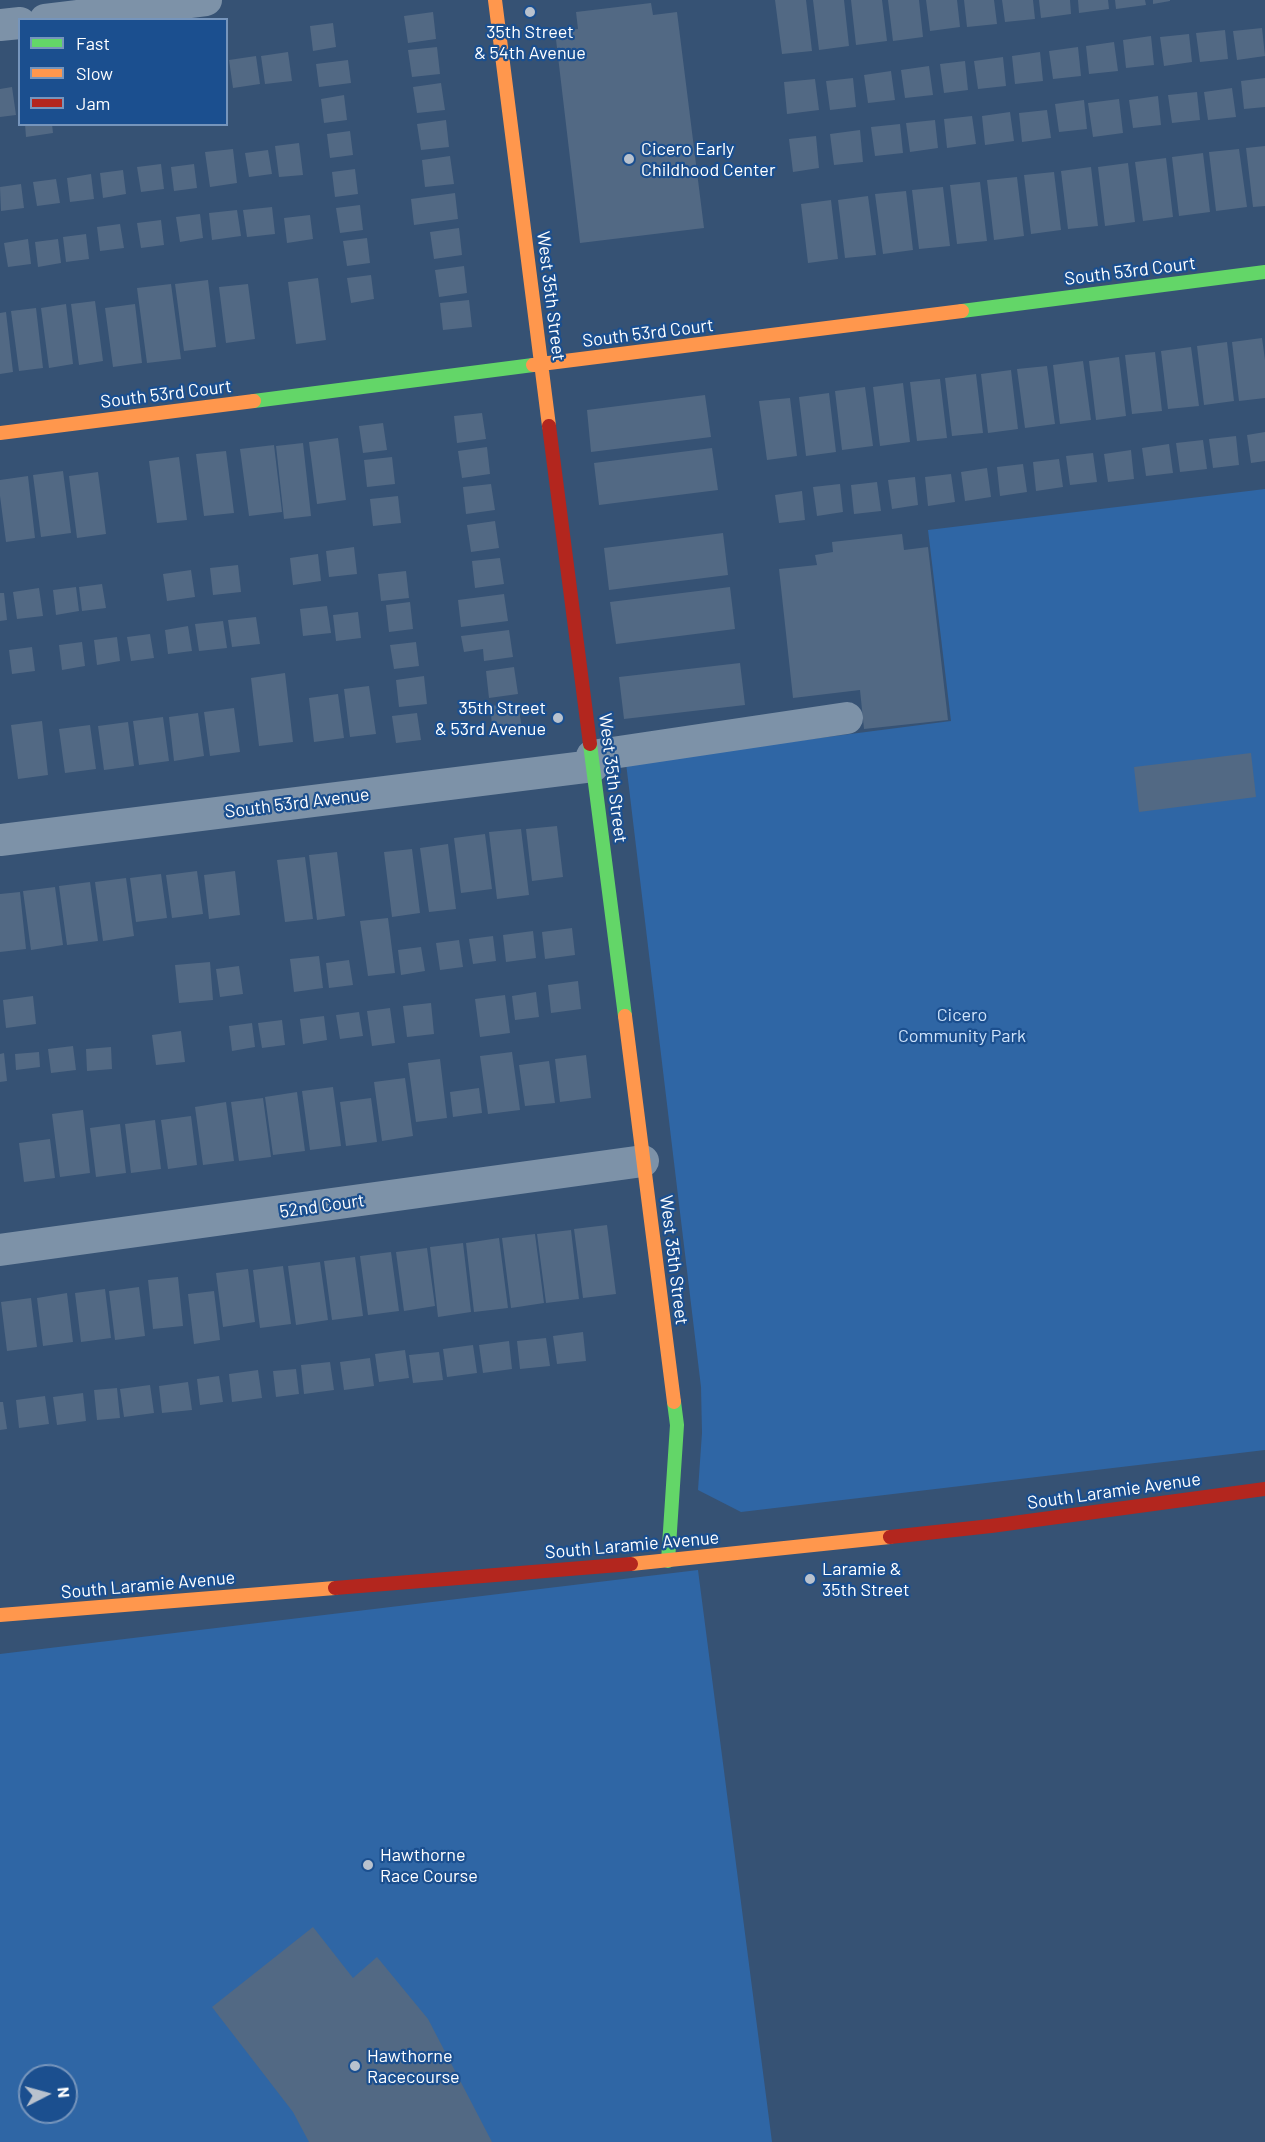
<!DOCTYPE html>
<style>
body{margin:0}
#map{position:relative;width:1265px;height:2142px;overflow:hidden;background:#365274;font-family:Barlow,sans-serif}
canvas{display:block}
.legend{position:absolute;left:18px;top:18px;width:210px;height:108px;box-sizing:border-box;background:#1b4f8f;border:2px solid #7695bc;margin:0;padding:8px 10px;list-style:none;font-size:18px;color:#fff}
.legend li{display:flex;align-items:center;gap:12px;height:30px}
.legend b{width:30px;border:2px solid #7695bc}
.north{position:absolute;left:18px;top:2064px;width:60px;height:60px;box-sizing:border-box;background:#1b4f8f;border:2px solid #7695bc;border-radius:50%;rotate:84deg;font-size:16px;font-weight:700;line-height:24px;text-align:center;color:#fff}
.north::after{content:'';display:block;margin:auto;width:21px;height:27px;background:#b9c2ce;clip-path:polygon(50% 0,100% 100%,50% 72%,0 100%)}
</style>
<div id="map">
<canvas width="1265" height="2142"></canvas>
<ul class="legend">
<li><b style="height:8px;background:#63d668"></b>Fast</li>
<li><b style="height:8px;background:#ff974d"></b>Slow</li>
<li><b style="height:8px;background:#b3261e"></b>Jam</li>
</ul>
<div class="north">N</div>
</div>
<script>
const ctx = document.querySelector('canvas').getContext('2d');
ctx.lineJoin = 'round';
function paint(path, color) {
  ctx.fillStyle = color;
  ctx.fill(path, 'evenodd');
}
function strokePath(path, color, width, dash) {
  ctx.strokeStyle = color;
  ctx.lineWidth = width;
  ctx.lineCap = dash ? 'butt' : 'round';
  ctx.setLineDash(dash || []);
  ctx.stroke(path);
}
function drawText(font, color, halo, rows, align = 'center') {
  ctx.font = font + ' Barlow,sans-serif';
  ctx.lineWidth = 4.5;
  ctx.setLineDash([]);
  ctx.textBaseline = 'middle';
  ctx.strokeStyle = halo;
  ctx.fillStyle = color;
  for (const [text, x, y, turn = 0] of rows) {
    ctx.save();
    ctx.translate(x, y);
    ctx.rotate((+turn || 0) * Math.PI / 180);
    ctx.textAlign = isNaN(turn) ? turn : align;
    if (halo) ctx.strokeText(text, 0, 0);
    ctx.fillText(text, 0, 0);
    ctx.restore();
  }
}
paint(new Path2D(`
 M1265 489V1450L741 1512 698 1490 702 1433 701 1387 626 763 951 721 928 530Z
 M698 1570 772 2142H0V1654ZM30 2076H66V2112H30Z`), '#2f66a5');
paint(new Path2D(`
 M775 0H806L812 51 782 54Z
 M813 0H844L849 46 819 50Z
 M851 0H882L887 41 856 45Z
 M888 0H919L923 37 893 41Z
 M926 0H957L960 27 930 31Z
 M964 0H994L997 24 967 27Z
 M1002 0H1033L1035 19 1005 22Z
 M1039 0H1070L1071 14 1041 18Z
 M1078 0H1108L1109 9 1079 13Z
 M1115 0H1145L1146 5 1116 9Z
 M1153 0H1170V1L1153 4Z
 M651 3 653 15 677 12 704 228 580 243 555 31 578 29 576 12Z
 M433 12 436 39 408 43 404 16Z
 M333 23 336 47 313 51 310 26Z
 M1262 28 1265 56 1237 60 1233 31Z
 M1225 30 1228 59 1200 62 1196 33Z
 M1189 34 1192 62 1164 66 1160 37Z
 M1151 36 1154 65 1126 68 1123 40Z
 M1114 42 1118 71 1089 74 1086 46Z
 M437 47 440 74 412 77 408 50Z
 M1078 47 1081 76 1053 79 1049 51Z
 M288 52 292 81 265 84 261 56Z
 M1040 52 1043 81 1015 84 1012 56Z
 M256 56 260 84 233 88 229 60Z
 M1003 57 1006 86 978 89 974 61Z
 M348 60 351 83 319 87 316 64Z
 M965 61 968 90 944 93 940 64Z
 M929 66 933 95 905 98 901 70Z
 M891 71 895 100 868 103 864 75Z
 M853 78 856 107 830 110 826 81Z
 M1265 78V107L1244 109 1241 81Z
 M815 79 819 110 787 114 784 82Z
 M441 83 445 110 417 113 413 87Z
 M12 87 16 115 0 117V89Z
 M1232 88 1236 117 1208 120 1204 92Z
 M1197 92 1200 120 1172 123 1168 95Z
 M344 95 347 120 324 123 321 99Z
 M1158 96 1161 125 1133 128 1129 100Z
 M1119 99 1123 133 1093 137 1088 103Z
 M1084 100 1087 129 1059 132 1055 104Z
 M1047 110 1051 138 1022 142 1019 113Z
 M1010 112 1014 141 985 145 982 116Z
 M972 116 976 144 947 148 944 119Z
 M446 120 449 147 421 150 417 124Z
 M935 120 938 148 910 152 906 123Z
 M25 124H52L53 133 26 137Z
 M900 124 903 153 875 156 871 127Z
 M860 130 863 162 834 165 830 134Z
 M350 131 353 155 330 158 327 134Z
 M816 136 819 168 793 172 789 139Z
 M299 143 303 175 279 177 275 146Z
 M1265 146V206L1253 207 1246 148Z
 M233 149 237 183 210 187 205 152Z
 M1239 149 1247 207 1216 211 1209 152Z
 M268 150 272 174 249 177 245 153Z
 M1203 153 1210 212 1179 216 1172 157Z
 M450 156 454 184 425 187 422 160Z
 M1166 158 1173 217 1143 221 1135 162Z
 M1128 163 1135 222 1105 226 1098 167Z
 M161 164 164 189 141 192 137 167Z
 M194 164 197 188 174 191 171 167Z
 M1091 167 1098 226 1068 229 1061 171Z
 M355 169 358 194 335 197 332 172Z
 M123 170 126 194 103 198 100 173Z
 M1054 172 1061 230 1031 234 1024 175Z
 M91 174 94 199 70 202 67 178Z
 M1017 177 1024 236 994 240 987 180Z
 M56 179 60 203 37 206 33 182Z
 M980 182 987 241 957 244 950 185Z
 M21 184 24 208 1 211 0 187Z
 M943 187 950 246 919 249 912 190Z
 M906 191 913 250 883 254 875 194Z
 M455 193 458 219 414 225 411 199Z
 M868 196 876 255 845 258 838 200Z
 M831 200 838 259 808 263 801 204Z
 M360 205 363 230 340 233 336 208Z
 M272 207 275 234 247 237 243 210Z
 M237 210 241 236 212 240 209 213Z
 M200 214 203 238 180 242 176 217Z
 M310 215 313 239 287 243 284 218Z
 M161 220 164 245 141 248 137 223Z
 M120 224 124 248 100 251 97 227Z
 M459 228 462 255 434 259 430 232Z
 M86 234 89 259 66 262 63 237Z
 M367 238 370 263 347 266 343 241Z
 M28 239 31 264 8 267 4 243Z
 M58 239 61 263 38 267 35 242Z
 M464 266 467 293 439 297 435 270Z
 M371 275 374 299 351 303 347 278Z
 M318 278 326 340 296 344 288 282Z
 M208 280 216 347 184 351 175 284Z
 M171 284 181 359 147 363 137 288Z
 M248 284 255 339 226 343 219 287Z
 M469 300 472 327 443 330 440 303Z
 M95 301 103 361 79 365 71 304Z
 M66 304 73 364 49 368 41 308Z
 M135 304 142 363 113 367 105 308Z
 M36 308 43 368 19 371 11 311Z
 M6 312 13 372 0 374V313Z
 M1262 338 1265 360V398L1239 401 1232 342Z
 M1227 342 1234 401 1204 405 1197 346Z
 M1191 347 1199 406 1168 409 1161 351Z
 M1155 352 1162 411 1132 414 1125 355Z
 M1119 357 1126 416 1096 420 1089 361Z
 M1083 361 1091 420 1060 424 1053 365Z
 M1047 366 1055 424 1025 428 1017 369Z
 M1011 370 1018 429 988 433 981 374Z
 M976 374 983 433 952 436 945 378Z
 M940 379 947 438 917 441 910 382Z
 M903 383 910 442 880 446 873 387Z
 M865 387 873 446 842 450 835 391Z
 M829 393 836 452 806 456 799 397Z
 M705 395 711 437 591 452 587 410Z
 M790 398 797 456 767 460 759 401Z
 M482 413 486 439 457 443 454 416Z
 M383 423 387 450 363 453 359 426Z
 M1265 432V461L1251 463 1247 435Z
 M1236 436 1239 465 1213 468 1209 439Z
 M338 438 346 500 317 504 309 442Z
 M1203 440 1207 469 1180 472 1176 443Z
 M303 443 311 516 284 519 276 446Z
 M1169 444 1173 473 1146 476 1142 448Z
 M274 445 282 512 249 516 240 449Z
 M487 447 490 474 462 478 458 451Z
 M712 448 718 490 599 505 594 463Z
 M1131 450 1134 479 1108 482 1104 454Z
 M226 451 234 513 204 516 196 454Z
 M1093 453 1097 482 1070 485 1066 456Z
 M179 457 187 520 157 523 149 461Z
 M392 457 395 484 367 487 364 460Z
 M1059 459 1063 487 1036 491 1033 462Z
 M1023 464 1027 492 1000 496 997 467Z
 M987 468 991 497 965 501 961 472Z
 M63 471 71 533 41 537 33 475Z
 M98 472 106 534 77 538 69 476Z
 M951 474 955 502 928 506 925 477Z
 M28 476 35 538 6 542 0 496V480Z
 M915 477 918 505 892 509 888 480Z
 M877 482 881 511 854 514 851 485Z
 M491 484 495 510 466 514 463 487Z
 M840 484 843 512 817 516 813 487Z
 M802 491 805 520 779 523 775 495Z
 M398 496 401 523 373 526 370 499Z
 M495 521 499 548 471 552 467 525Z
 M723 533 728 575 609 590 604 548Z
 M902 534 904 550 928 547 948 720 864 729 860 690 793 698 779 569 817 565 815 555 833 552 832 542Z
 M354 547 357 574 329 577 326 551Z
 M318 554 321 581 293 585 290 558Z
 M500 558 504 584 475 588 472 561Z
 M238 565 241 592 213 595 210 568Z
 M191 570 195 597 167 601 163 574Z
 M406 571 409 598 381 601 378 574Z
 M102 584 106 608 82 611 79 587Z
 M76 587 79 611 56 615 53 590Z
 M730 587 735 629 616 644 610 602Z
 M39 588 43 616 17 619 13 592Z
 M0 593H4L7 620 0 621Z
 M504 594 508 621 461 627 458 600Z
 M410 602 413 629 389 632 386 605Z
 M327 606 331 633 303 636 300 609Z
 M358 612 361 638 336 641 333 615Z
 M256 617 260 644 232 647 228 620Z
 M223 621 227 648 199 651 195 624Z
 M188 626 192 651 168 654 165 630Z
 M509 630 513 657 484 661 483 649 464 652 461 636Z
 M150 634 154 658 131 661 127 637Z
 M117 637 120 661 97 665 94 640Z
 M82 642 85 666 62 670 59 645Z
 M416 642 419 666 394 669 390 645Z
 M32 647 35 671 12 674 9 650Z
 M740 663 745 705 624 719 619 677Z
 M514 667 518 694 489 698 486 671Z
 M285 673 293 742 259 746 251 678Z
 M424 676 427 704 399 707 396 680Z
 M369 686 376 734 350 737 344 689Z
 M338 694 344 738 314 742 309 698Z
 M518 703 522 729 493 733 490 706Z
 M234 708 240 752 210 756 204 712Z
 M198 713 204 756 174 761 169 717Z
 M417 713 421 740 396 743 392 716Z
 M163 717 169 761 139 765 133 721Z
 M42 721 48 775 18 779 11 725Z
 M128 722 134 766 104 770 98 726Z
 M90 725 96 769 65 773 59 729Z
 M1251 753 1256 797 1139 812 1134 767Z
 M557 826 563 877 532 881 526 829Z
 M521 829 529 895 497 899 489 832Z
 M485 834 492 889 461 893 454 838Z
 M448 844 456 909 429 912 420 848Z
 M412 849 420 913 392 917 384 852Z
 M337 852 345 916 317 920 309 855Z
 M305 857 313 919 285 922 277 860Z
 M197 871 203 914 172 918 166 875Z
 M235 871 240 915 209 919 204 875Z
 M161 874 167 918 136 922 130 878Z
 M126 878 134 936 103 941 95 882Z
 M90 882 98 941 67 945 59 886Z
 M55 887 63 945 31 950 23 891Z
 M20 892 26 949 0 952V894Z
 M388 918 395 973 368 976 360 921Z
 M572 928 575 955 545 959 542 932Z
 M533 931 536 958 506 962 503 935Z
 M493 936 496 961 473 964 469 939Z
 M459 940 463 967 440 970 436 943Z
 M421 947 425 971 401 975 398 950Z
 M319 956 323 988 294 992 290 959Z
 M349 960 353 985 329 988 326 963Z
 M210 962 213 1000 179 1003 175 965Z
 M239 966 243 994 220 997 216 969Z
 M578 981 581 1009 551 1013 548 985Z
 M536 992 539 1017 515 1020 512 996Z
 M505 995 510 1033 480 1037 475 999Z
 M33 996 36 1024 6 1028 3 1000Z
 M431 1003 434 1034 407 1037 403 1006Z
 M390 1008 395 1043 372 1046 367 1011Z
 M359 1012 363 1036 340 1039 336 1015Z
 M324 1016 327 1040 303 1044 300 1019Z
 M282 1020 285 1045 262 1048 258 1023Z
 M252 1023 255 1047 232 1051 229 1026Z
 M181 1031 185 1062 156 1065 152 1035Z
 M73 1046 76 1070 51 1073 48 1049Z
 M111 1047 112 1069 87 1071 86 1049Z
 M39 1052 40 1067 16 1070 15 1054Z
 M512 1052 520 1110 488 1114 480 1056Z
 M4 1053 7 1081 0 1082V1054Z
 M586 1055 591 1098 560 1102 555 1059Z
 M440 1059 447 1118 416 1122 408 1063Z
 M549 1061 555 1103 525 1106 519 1065Z
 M405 1078 413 1136 382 1141 374 1082Z
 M333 1087 341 1146 310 1150 302 1091Z
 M479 1088 482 1113 453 1117 450 1092Z
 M297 1092 305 1151 273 1155 265 1097Z
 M263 1098 271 1157 239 1161 231 1102Z
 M371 1098 377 1142 346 1146 340 1102Z
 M226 1102 234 1161 203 1165 195 1107Z
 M83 1110 90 1173 60 1177 52 1114Z
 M191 1116 197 1165 168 1169 161 1120Z
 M155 1120 161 1169 131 1173 125 1124Z
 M120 1124 126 1173 96 1177 90 1128Z
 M50 1139 55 1178 24 1182 19 1143Z
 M607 1225 616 1294 583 1298 574 1229Z
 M571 1230 579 1299 546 1303 537 1234Z
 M535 1234 544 1303 511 1308 502 1238Z
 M499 1238 508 1308 474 1312 466 1243Z
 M463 1243 471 1312 438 1317 430 1247Z
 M427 1248 435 1306 404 1311 396 1252Z
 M391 1252 399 1311 368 1315 360 1256Z
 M355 1257 363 1316 332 1320 324 1261Z
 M320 1262 328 1320 296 1325 288 1266Z
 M283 1266 291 1324 260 1328 253 1270Z
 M248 1269 255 1322 223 1327 216 1273Z
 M178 1277 183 1326 153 1329 148 1280Z
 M139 1287 145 1336 115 1340 109 1291Z
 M105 1289 111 1338 81 1342 75 1293Z
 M214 1291 220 1340 194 1344 188 1294Z
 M67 1293 73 1342 43 1346 37 1298Z
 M31 1298 37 1347 7 1351 1 1302Z
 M583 1332 586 1361 557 1364 553 1336Z
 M546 1338 550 1366 520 1369 517 1341Z
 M509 1341 512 1369 483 1373 479 1345Z
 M473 1345 477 1373 447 1377 443 1349Z
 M405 1350 409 1378 379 1382 375 1354Z
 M439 1352 443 1380 413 1383 409 1355Z
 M370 1358 374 1386 344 1390 340 1362Z
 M330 1362 334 1390 304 1394 301 1365Z
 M296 1369 299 1394 276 1397 273 1371Z
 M258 1370 262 1398 232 1402 229 1374Z
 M219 1376 223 1402 200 1405 197 1379Z
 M188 1382 192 1410 162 1413 159 1386Z
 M150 1385 154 1413 124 1417 120 1389Z
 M117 1388 120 1418 97 1420 94 1390Z
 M83 1393 86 1421 57 1425 53 1397Z
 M45 1396 49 1424 19 1428 16 1400Z
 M0 1402H3L7 1429 0 1430Z
 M313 1927 353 1978 377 1957 428 2019 492 2142H309L293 2112 212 2007Z`), '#526984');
strokePath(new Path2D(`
 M45 20 206 0
 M0 25 20 23
 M592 756 847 718
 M0 840 593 766
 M0 1250 643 1161`), '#7d92a8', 32);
strokePath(new Path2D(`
 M962 311 1265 272
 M254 401 533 365
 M590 744 625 1016
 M668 1561 677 1425 674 1402`), '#63d668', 14);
strokePath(new Path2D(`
 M495 0 549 426
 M533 365 962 311
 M0 433 254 401
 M625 1016 674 1402
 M631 1564 890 1537
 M0 1615 335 1588`), '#ff974d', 14);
strokePath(new Path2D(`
 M549 426 590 744
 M890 1537 991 1526 1265 1489
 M335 1588 631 1564`), '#b3261e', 14);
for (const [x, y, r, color] of [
 [530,12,6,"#b9c2ce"],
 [629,159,6,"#b9c2ce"],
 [558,718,6,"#b9c2ce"],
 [810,1579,6,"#b9c2ce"],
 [368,1865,6,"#b9c2ce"],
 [355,2066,6,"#b9c2ce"]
]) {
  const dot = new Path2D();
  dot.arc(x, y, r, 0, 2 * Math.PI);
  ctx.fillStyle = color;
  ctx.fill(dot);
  strokePath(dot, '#1b4f8f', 2);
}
drawText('18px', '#fff', '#1b4f8f', [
 ["35th Street",530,32,"center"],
 ["& 54th Avenue",530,53,"center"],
 ["Cicero Early",641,149],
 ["Childhood Center",641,170],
 ["35th Street",546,708,"right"],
 ["& 53rd Avenue",546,729,"right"],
 ["Laramie &",822,1569],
 ["35th Street",822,1590],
 ["Hawthorne",380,1855],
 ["Race Course",380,1876],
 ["Hawthorne",367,2056],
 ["Racecourse",367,2077]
], 'left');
drawText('18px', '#fff', '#1b4f8f', [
 ["South 53rd Court",1130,271,-7],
 ["West 35th Street",551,296,83],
 ["South 53rd Court",648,333,-7],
 ["South 53rd Court",166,394,-7],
 ["West 35th Street",613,778,83],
 ["South 53rd Avenue",297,803,-7],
 ["52nd Court",322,1206,-8],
 ["West 35th Street",674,1260,83],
 ["South Laramie Avenue",1114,1491,-8],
 ["South Laramie Avenue",632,1545,-5],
 ["South Laramie Avenue",148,1585,-5]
]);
drawText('18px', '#cfe3fa', '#1b4f8f', [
 ["Cicero",962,1015],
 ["Community Park",962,1036]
]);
</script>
